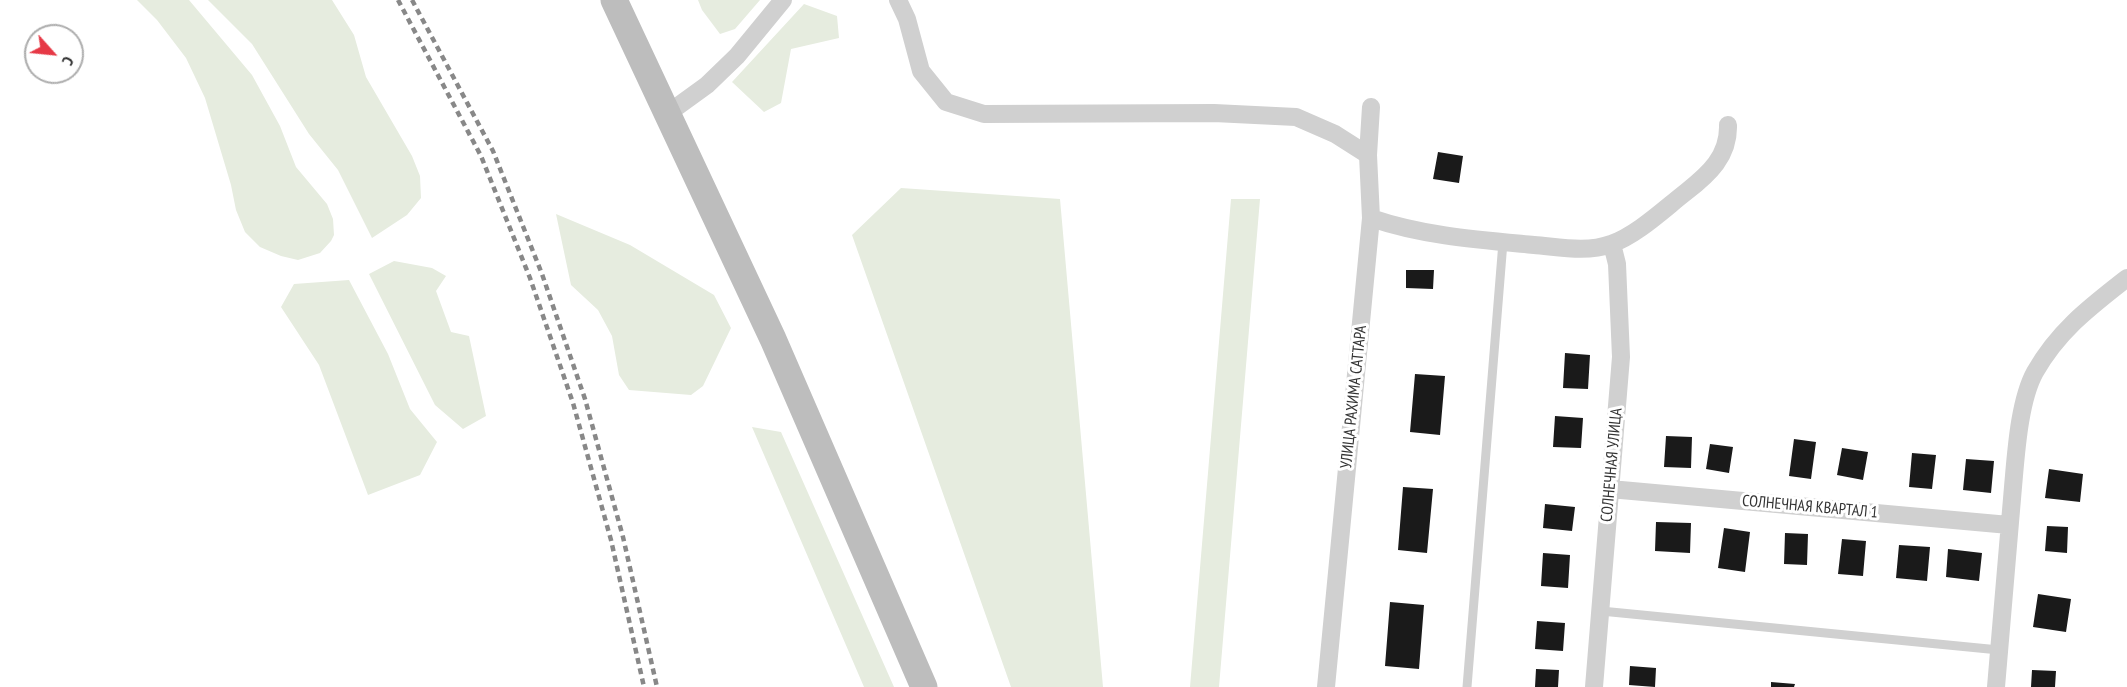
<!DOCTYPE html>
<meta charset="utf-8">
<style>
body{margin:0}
#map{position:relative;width:2127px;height:687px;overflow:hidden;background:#fff;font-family:"PT Sans Narrow",sans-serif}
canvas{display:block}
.north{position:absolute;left:24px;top:24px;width:60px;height:60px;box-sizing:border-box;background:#fff;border:2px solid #adadad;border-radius:50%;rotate:117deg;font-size:16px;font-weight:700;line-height:24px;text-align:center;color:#333}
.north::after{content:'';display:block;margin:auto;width:21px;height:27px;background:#e63946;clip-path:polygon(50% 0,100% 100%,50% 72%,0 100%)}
</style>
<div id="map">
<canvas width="2127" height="687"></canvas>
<div class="north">С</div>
</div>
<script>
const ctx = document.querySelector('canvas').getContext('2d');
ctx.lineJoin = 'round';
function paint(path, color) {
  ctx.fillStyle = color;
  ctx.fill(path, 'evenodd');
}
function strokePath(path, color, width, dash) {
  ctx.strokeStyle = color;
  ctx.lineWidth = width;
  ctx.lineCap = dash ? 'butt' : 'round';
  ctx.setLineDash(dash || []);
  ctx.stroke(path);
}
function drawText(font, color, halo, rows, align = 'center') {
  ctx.font = font + ' "PT Sans Narrow",sans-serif';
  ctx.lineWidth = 6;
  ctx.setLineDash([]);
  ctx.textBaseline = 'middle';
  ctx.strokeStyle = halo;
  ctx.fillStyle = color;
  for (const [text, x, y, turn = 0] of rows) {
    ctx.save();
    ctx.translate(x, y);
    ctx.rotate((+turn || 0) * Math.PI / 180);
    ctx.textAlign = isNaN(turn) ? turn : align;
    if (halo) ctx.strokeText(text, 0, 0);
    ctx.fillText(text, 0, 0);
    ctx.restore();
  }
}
paint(new Path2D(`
 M137 0H189L252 75 280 126 296 167 327 204 333 219 334 235 331 241 320 253 298 260 281 256 260 247 245 232 236 210 231 185 205 98 186 58 157 20Z
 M208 0H332L354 35 366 77 412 156 420 176 421 198 407 215 372 238 338 170 309 134 252 44Z
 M698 0H760L735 29 720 34 702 10Z
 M804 4 837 16 839 38 791 49 781 103 764 112 732 82Z
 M901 188 1060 199 1103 687H1011L852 235Z
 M1231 199H1260L1219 687H1190Z
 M556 214 630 245 714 295 731 328 703 386 691 395 629 390 619 375 612 336 598 310 571 285Z
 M394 261 432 268 446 276 436 291 451 332 469 336 486 416 463 429 435 405 369 274Z
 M349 280 388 354 410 409 437 442 420 475 368 495 319 365 281 307 294 284Z
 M752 427 781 432 894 687H864Z`), '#e6ecdf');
paint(new Path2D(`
 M1438 152 1463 156 1459 183 1433 179Z
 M1406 270H1434L1433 289 1406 288Z
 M1565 353 1590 355 1588 389 1563 388Z
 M1415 374 1445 376 1440 435 1410 432Z
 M1555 416 1583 418 1581 448 1553 447Z
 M1666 436 1692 437 1691 468 1664 467Z
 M1794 439 1816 442 1811 479 1789 476Z
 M1710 444 1733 447 1729 473 1706 469Z
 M1842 448 1868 452 1863 480 1837 475Z
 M1912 453 1936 455 1932 489 1909 487Z
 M1966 459 1994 461 1991 493 1963 490Z
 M2049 469 2083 474 2080 502 2045 498Z
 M1403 487 1433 489 1427 553 1398 550Z
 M1545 504 1575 507 1572 531 1543 528Z
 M1656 522 1691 523 1690 553 1655 551Z
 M2047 526 2068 527 2067 553 2045 551Z
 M1724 528 1750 532 1745 572 1718 568Z
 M1785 533 1808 534 1807 565 1784 564Z
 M1842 539 1866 541 1863 576 1838 574Z
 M1899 545 1930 547 1927 581 1896 578Z
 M1948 549 1982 553 1979 581 1946 577Z
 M1543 553 1570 555 1568 588 1541 586Z
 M2038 594 2071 599 2066 632 2033 627Z
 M1390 602 1424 605 1419 669 1385 666Z
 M1537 621 1565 623 1563 651 1535 649Z
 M1630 666 1656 668 1655 687 1629 685Z
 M1536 669 1559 670 1558 687H1535Z
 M2032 670 2056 671 2055 687H2031Z
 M1771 682 1795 684 1794 687H1771Z`), '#1a1a1a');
strokePath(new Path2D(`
 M1601 611 1999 650
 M1467 687 1503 242`), '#d0d0d0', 9);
strokePath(new Path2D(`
 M898 0 907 19 921 71 946 102 984 114 1214 113 1296 117 1335 134 1368 155
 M667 114 707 85 737 56 783 0
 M1371 218C1423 236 1480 240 1534 245 1559 247 1587 253 1611 244 1637 235 1664 209 1686 192 1709 174 1729 156 1728 125
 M1610 489 2009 525
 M1326 687 1371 218 1368 155 1371 107
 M1594 687 1621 357 1617 264 1612 244
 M1996 687C2002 620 2007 554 2013 487 2016 454 2019 401 2035 372 2059 330 2090 307 2127 278`), '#d0d0d0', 18);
strokePath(new Path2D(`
 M614 0 773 339 924 687`), '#bdbdbd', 27);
strokePath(new Path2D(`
 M398 0 481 156 530 278 573 403 611 540 644 687
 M412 0 493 151 542 274 585 399 623 537 657 687`), '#888', 4.5, [6, 4.5]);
drawText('16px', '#333', '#fff', [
 ["УЛИЦА РАХИМА САТТАРА",1354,397,-84],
 ["СОЛНЕЧНАЯ УЛИЦА",1612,465,-85],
 ["СОЛНЕЧНАЯ КВАРТАЛ 1",1810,507,5]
]);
</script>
